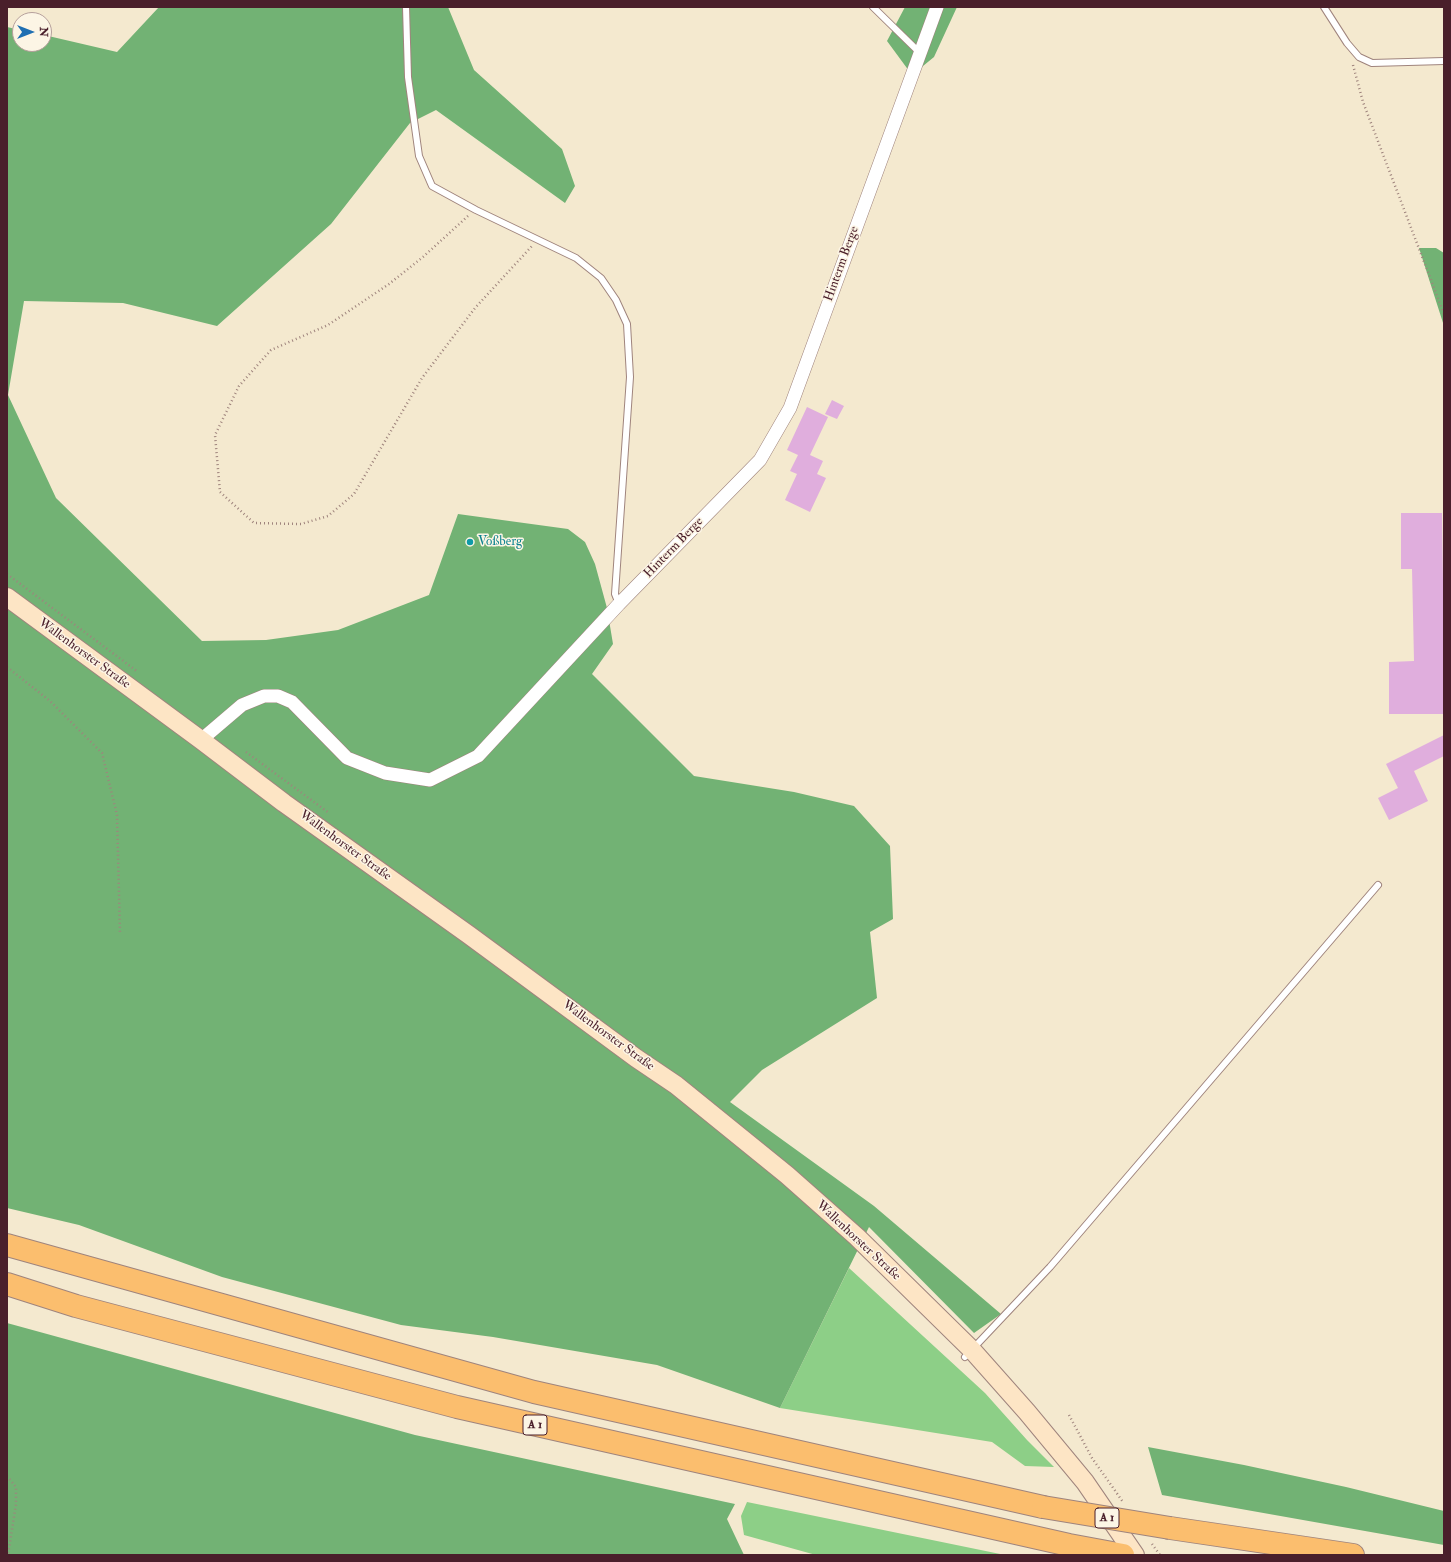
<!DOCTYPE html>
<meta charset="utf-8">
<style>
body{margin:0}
#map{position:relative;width:1451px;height:1562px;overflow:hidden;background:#f4e9cf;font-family:"IM FELL Double Pica",serif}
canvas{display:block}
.frame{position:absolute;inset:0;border:8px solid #4a1f2b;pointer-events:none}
.north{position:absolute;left:12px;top:12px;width:40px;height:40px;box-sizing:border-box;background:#fcf5e5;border:1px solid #b59f9b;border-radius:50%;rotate:90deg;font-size:11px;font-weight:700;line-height:16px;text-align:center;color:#4a1f2b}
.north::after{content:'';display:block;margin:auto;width:14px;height:18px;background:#1f6fb2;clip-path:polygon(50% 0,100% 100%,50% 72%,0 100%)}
</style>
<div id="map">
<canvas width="1451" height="1562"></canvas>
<div class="frame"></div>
<div class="north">N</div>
</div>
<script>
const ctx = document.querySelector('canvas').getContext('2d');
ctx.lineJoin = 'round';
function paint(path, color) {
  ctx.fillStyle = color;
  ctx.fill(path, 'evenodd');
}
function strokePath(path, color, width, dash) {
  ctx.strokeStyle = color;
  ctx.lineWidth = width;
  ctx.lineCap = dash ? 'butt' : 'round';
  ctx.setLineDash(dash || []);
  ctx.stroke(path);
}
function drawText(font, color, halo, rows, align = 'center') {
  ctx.font = font + ' "IM FELL Double Pica",serif';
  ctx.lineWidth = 3;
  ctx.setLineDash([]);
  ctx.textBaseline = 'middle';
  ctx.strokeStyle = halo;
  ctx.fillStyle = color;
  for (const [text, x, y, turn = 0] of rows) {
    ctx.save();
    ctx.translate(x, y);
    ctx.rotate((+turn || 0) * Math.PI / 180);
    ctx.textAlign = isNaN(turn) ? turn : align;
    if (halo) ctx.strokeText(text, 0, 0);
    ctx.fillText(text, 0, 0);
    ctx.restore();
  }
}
paint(new Path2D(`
 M849 1268 985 1393 1027 1440 1054 1467 1025 1466 992 1442 780 1408Z
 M747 1502 1005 1555H816L744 1535 741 1516Z`), '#8dcf87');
paint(new Path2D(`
 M159 7H448L474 70 562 149 575 186 565 203 436 110 410 123 331 224 217 326 123 303 24 301 8 395 56 498 202 641 266 640 338 630 429 595 458 514 568 529 585 542 595 564 607 608 613 644 592 674 694 776 794 792 854 806 890 846 893 919 870 932 877 998 762 1070 730 1102 874 1206 1001 1314 974 1333 869 1227 780 1408 657 1365 493 1337 401 1325 222 1277 79 1225 7 1208V27L20 30V44H44V35L117 52Z
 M905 7H957L934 57 912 75 887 41Z
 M1419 248H1436L1444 253V326Z
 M7 1323 415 1435 735 1504 727 1519 744 1555H7Z
 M1148 1447 1244 1465 1346 1487 1444 1511V1545L1162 1495Z`), '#72b274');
paint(new Path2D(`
 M832 400 844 406 837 419 825 414Z
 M807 407 828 417 810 455 823 461 817 474 826 478 810 512 785 500 797 474 790 471 798 455 787 450Z
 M1401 513H1442L1443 581H1444V714H1389V662L1414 661 1412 569H1401Z
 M1444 735V756L1414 771 1428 801 1389 820 1378 798 1398 788 1386 764Z`), '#e0aedd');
const lane = new Path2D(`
 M406 7 408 77 419 156 432 186 476 210 576 258 601 278 616 300 627 324 630 377 615 594 619 604
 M873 7 920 53
 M1324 7 1347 43 1359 57 1372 63 1444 61
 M965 1357 1050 1267 1378 885`);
const street = new Path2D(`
 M201 740 242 705 264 696H278L292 702 347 758 385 773 430 780 478 756 619 604 760 460 790 408 937 7`);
const secondary = new Path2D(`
 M7 597 201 740 284 803 469 935 636 1058 676 1085 787 1175 857 1237 972 1350 1027 1412 1085 1482 1135 1555`);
const highway = new Path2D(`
 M7 1245 534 1392 1043 1507
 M7 1284 76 1306 457 1407 1069 1545 1123 1555
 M1170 1528 1353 1555`);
strokePath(lane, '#9f847d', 8);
strokePath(street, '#9f847d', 14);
strokePath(secondary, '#9f847d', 20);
strokePath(highway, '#9f847d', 24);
strokePath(new Path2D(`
 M1353 65 1363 102 1444 314
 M468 216 423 257 389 284 328 325 271 350 239 386 215 435 220 492 254 523 301 524 328 516 354 494 422 378 475 308 532 246
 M7 574 138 672
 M7 667 50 701 102 753 117 815 120 933
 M246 752 329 813
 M1069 1415 1092 1458 1123 1502
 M7 1476 16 1487V1504L8 1555
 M1152 1544 1160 1555`), '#9f847d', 2.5, [1, 3]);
strokePath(lane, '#fff', 6);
strokePath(street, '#fff', 13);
strokePath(secondary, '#fde5c5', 18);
strokePath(highway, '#fbbe6e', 22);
const highwayBridge = new Path2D(`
 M1043 1507 1170 1528`);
strokePath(highwayBridge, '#9f847d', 24, []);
strokePath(highwayBridge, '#fbbe6e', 22);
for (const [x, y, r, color] of [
 [470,542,4,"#0f9aa8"]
]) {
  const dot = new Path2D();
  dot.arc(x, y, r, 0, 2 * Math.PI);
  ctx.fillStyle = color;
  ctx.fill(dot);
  strokePath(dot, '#fcf5e5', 1.5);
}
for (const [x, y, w] of [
 [535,1425,24],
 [1107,1518,24]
]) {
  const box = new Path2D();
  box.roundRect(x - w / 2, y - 10, w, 20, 3);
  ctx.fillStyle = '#fcf5e5';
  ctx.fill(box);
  strokePath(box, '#4a1f2b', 1);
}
drawText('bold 12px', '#4a1f2b', null, [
 ["A 1",535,1425],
 ["A 1",1107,1518]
]);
drawText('13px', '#4a1f2b', '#fcf5e5', [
 ["Hinterm Berge",842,264,-70],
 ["Hinterm Berge",674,548,-46],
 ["Wallenhorster Straße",84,654,36],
 ["Wallenhorster Straße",345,846,36],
 ["Wallenhorster Straße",608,1036,36],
 ["Wallenhorster Straße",858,1241,43]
]);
drawText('13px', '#0d838f', '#fcf5e5', [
 ["Voßberg",478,542]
], 'left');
</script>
